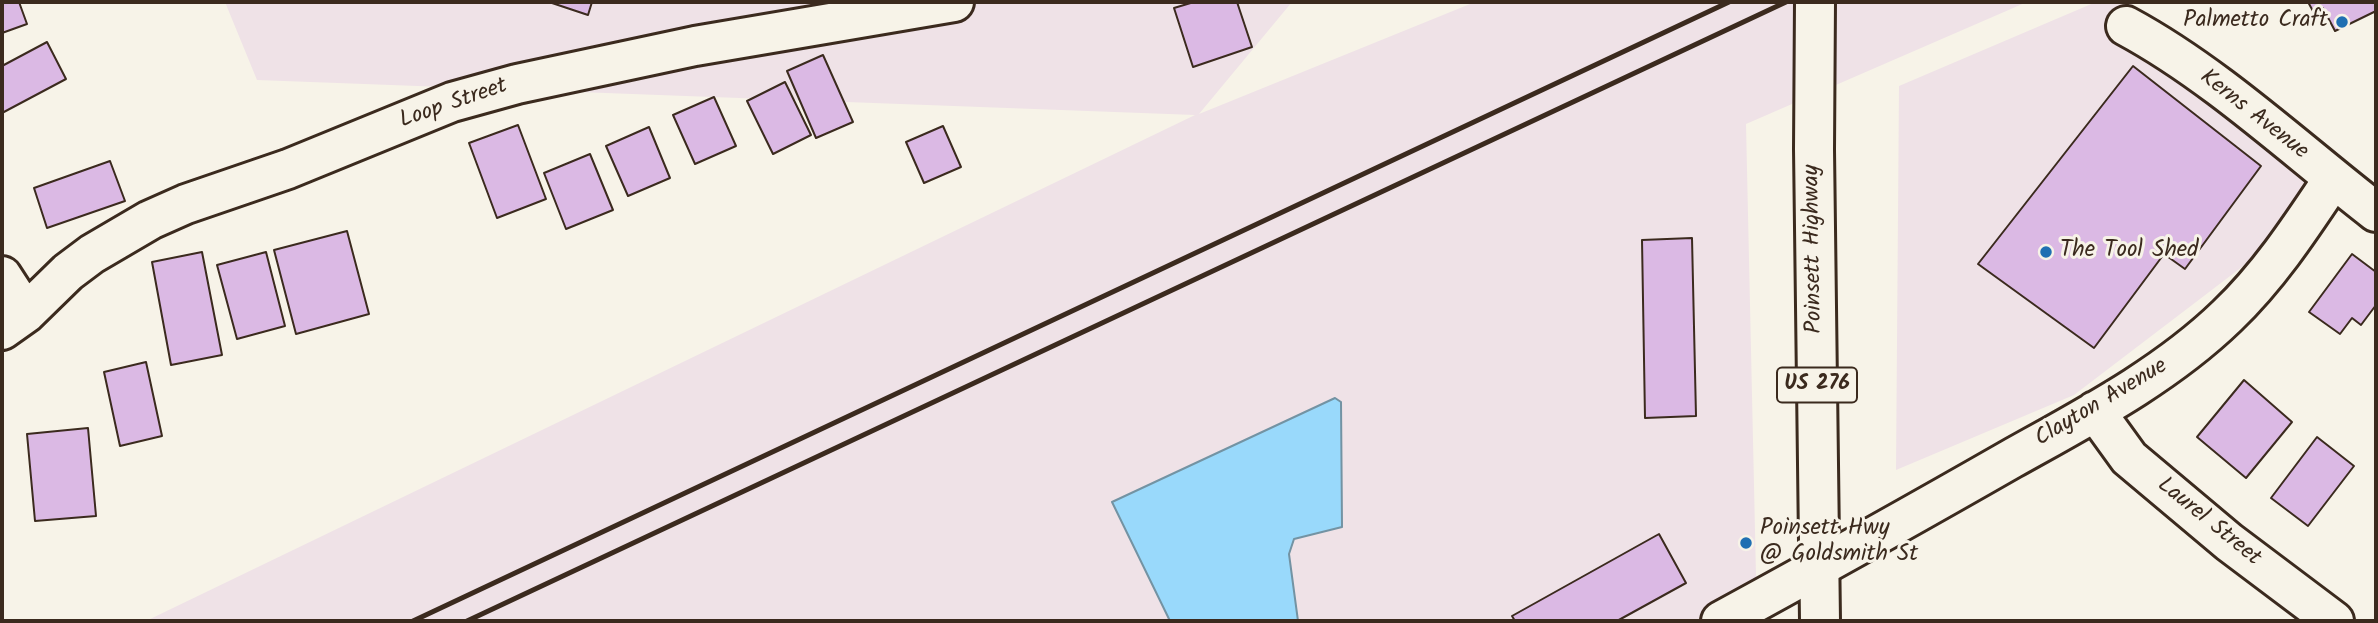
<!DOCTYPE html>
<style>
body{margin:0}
#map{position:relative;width:2378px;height:623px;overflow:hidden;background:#f7f3e8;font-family:Kalam,sans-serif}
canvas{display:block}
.frame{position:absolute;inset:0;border:4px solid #3b2a1e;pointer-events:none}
</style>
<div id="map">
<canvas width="2378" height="623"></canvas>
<div class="frame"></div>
</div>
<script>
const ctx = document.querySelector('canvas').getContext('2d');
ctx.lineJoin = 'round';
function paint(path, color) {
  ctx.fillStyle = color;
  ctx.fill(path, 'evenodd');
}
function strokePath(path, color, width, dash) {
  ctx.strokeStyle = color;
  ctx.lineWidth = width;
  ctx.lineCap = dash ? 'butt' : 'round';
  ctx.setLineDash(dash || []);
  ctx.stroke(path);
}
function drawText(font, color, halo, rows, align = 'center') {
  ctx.font = font + ' Kalam,sans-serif';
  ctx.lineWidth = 6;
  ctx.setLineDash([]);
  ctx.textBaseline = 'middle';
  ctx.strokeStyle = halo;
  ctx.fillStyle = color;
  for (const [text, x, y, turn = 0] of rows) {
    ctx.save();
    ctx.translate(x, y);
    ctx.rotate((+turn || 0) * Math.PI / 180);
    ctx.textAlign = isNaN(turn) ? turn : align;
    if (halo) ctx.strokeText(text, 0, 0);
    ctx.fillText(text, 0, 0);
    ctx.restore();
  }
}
paint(new Path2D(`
 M225 2H1292L1199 114 1475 2H2027L1746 124 1757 621H146L1195 115 257 80Z
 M2096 2H2129L2339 193 2074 395 1896 470 1899 86Z`), '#efe2e7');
const water = new Path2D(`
 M1335 398 1341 402 1342 527 1294 539 1289 554 1298 621H1170L1112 502Z`);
paint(water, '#99d9fb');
strokePath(water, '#7393a3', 2);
const building = new Path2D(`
 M2 2H19L27 24 2 33Z
 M549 2H592L588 15Z
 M1194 2H1237L1252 47 1193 67 1174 8Z
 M2308 2H2376V11L2335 31 2323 8 2314 13Z
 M47 42 66 79 2 113V66Z
 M823 55 853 122 816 138 787 71Z
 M2133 66 2261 166 2185 269 2164 254 2094 348 1978 264Z
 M785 82 811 135 773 154 747 101Z
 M714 97 736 146 695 164 673 115Z
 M518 125 546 199 497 218 469 143Z
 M943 126 961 167 924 183 906 142Z
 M649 127 670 178 628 196 606 146Z
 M590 154 613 210 566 229 544 173Z
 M110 161 125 201 47 228 34 188Z
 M347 231 369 314 296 334 274 250Z
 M1692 238 1696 416 1645 418 1642 240Z
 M202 252 222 355 171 365 152 262Z
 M266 252 285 326 237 339 217 265Z
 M2352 254 2376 272V305L2361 325 2352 318 2340 334 2309 312Z
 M146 362 162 436 120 446 104 372Z
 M2244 380 2292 422 2246 478 2197 437Z
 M88 428 96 516 35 521 27 434Z
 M2317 437 2354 466 2308 526 2271 498Z
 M1659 534 1686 583 1617 621H1515L1512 616Z`);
paint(building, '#dbb9e4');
strokePath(building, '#3b2a1e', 2);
const minor = new Path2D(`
 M2126 26C2215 74 2296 150 2376 212
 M2 276 26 313
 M2 330 26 313 68 272 92 254 150 220 186 204 288 169 452 102 517 84 695 46 954 2
 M2095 411 2129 458 2229 542 2334 621
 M1721 621C1818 568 1915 514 2011 459 2086 417 2165 376 2227 316 2269 276 2301 227 2333 179`);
const highway = new Path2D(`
 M1815 2 1814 149 1820 621`);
strokePath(minor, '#3b2a1e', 44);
strokePath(highway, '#3b2a1e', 44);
strokePath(minor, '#f7f3e8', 38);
strokePath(highway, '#f7f3e8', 38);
strokePath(new Path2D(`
 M413 621 1729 2
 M467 621 1786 2`), '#3b2a1e', 5);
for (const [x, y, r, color] of [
 [2342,22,7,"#1f6fb2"],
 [2046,252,7,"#1f6fb2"],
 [1746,543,7,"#1f6fb2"]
]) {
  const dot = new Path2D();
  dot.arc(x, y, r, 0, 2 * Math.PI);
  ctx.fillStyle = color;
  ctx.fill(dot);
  strokePath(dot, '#f7f3e8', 2.5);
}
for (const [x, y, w] of [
 [1817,385,80]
]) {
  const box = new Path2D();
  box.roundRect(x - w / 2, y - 17.5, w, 35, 5);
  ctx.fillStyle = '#f7f3e8';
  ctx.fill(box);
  strokePath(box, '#3b2a1e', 2);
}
drawText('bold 21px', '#3b2a1e', null, [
 ["US 276",1817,385]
]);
drawText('23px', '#3b2a1e', '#f7f3e8', [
 ["Palmetto Craft",2328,22,"right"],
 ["The Tool Shed",2060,252],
 ["Poinsett Hwy",1760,530],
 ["@ Goldsmith St",1760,556]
], 'left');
drawText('23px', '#3b2a1e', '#f7f3e8', [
 ["Loop Street",454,105,-19],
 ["Kerns Avenue",2253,116,38],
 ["Poinsett Highway",1815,249,-91],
 ["Clayton Avenue",2102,404,-31],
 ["Laurel Street",2208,523,39]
]);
</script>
